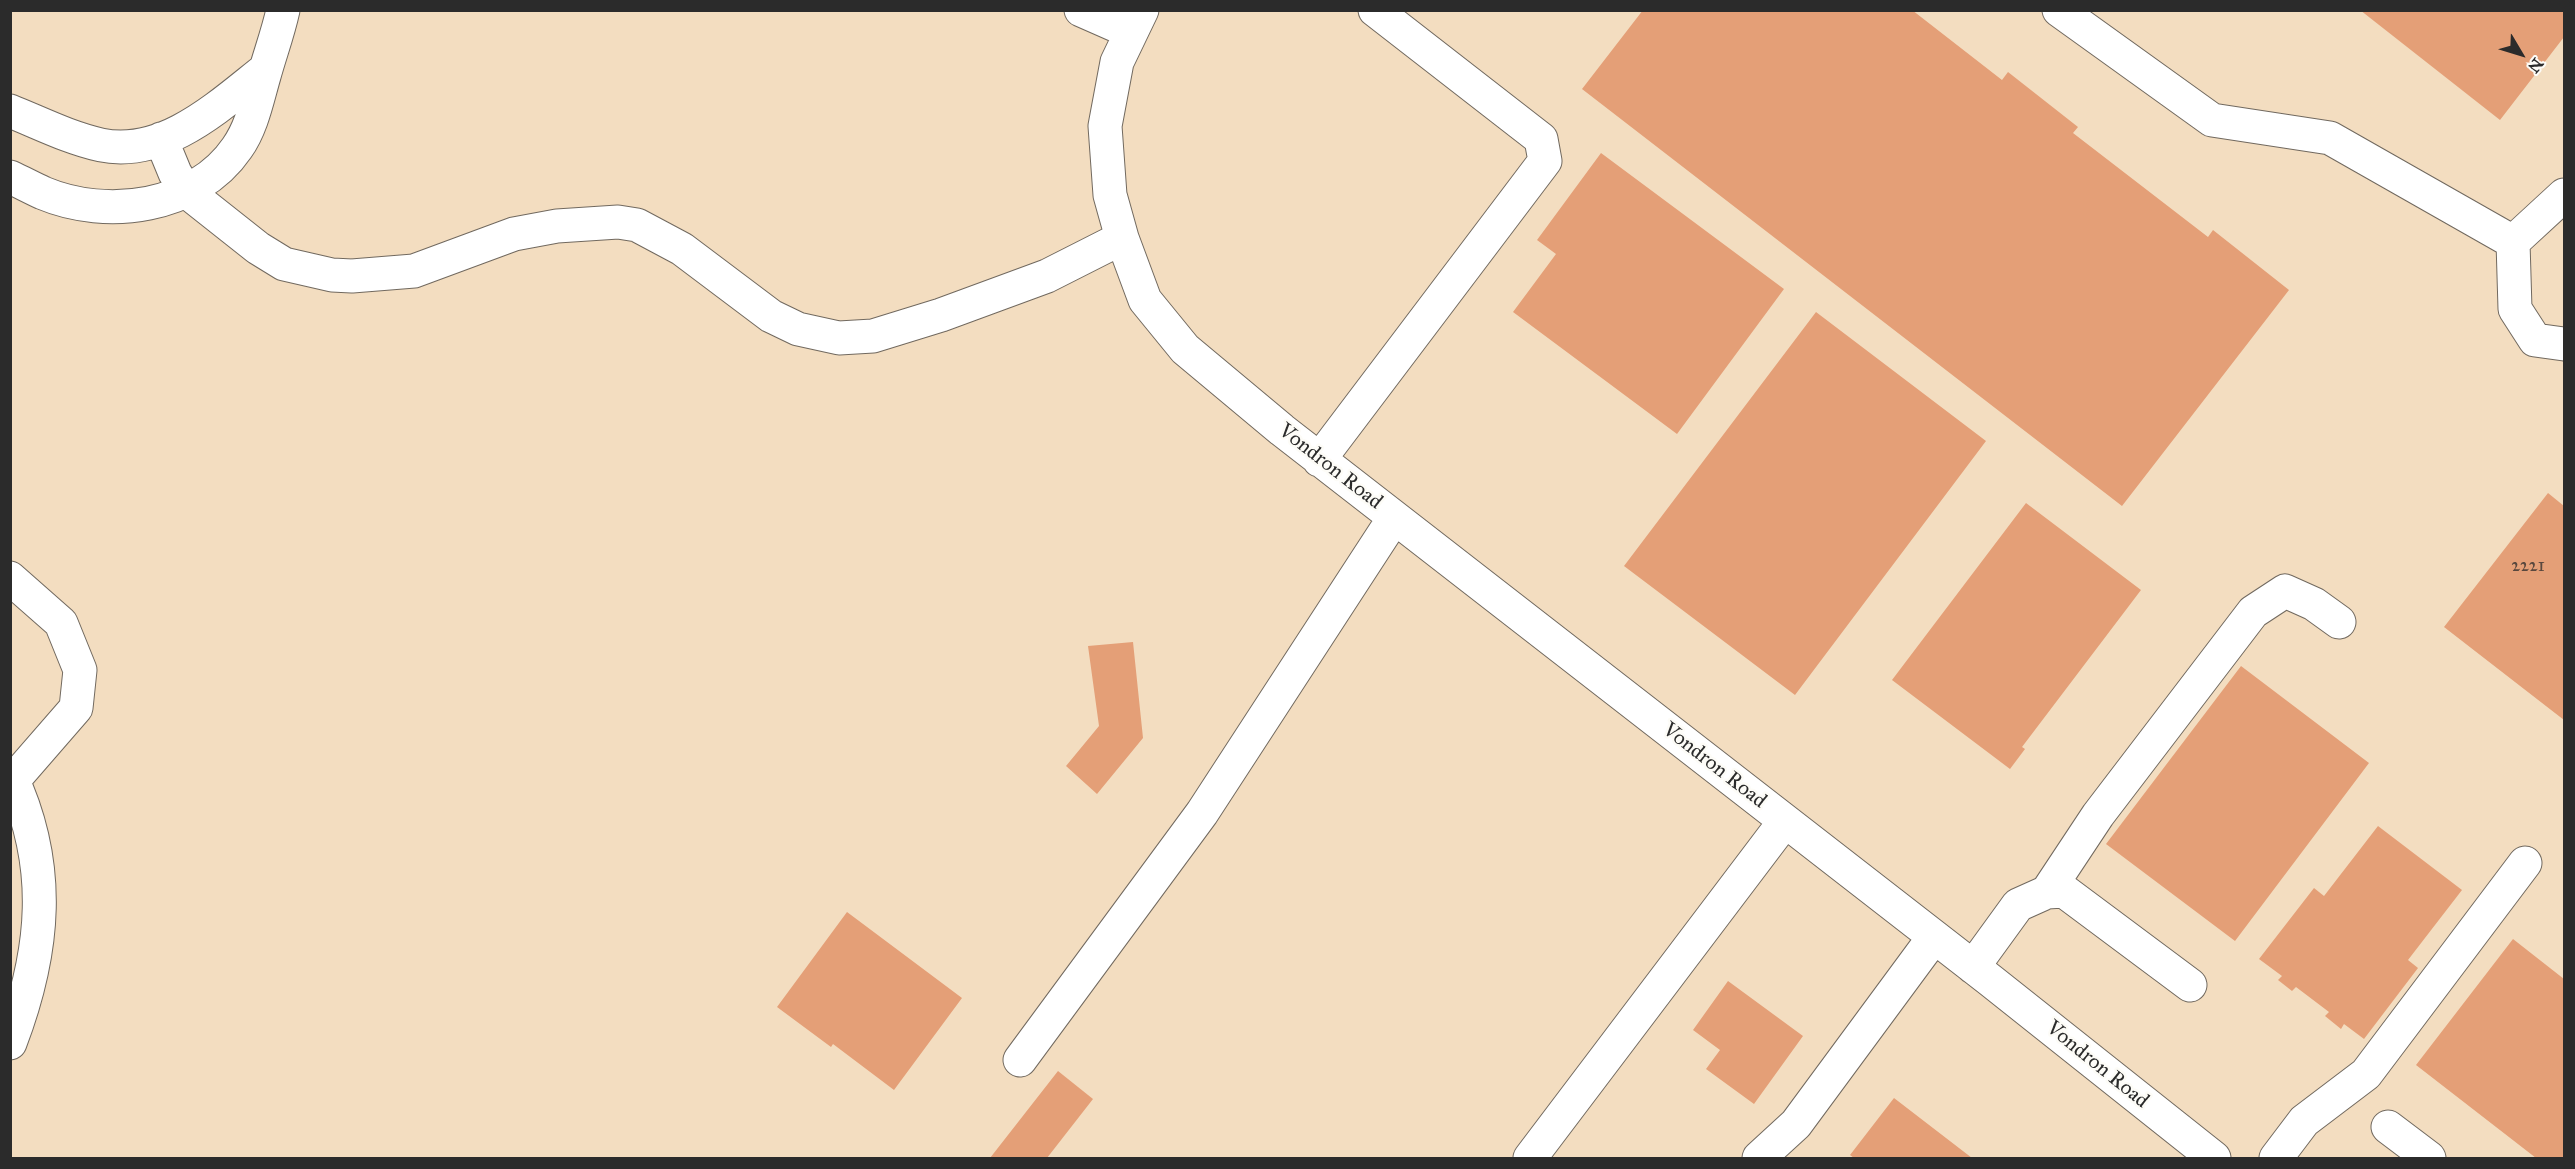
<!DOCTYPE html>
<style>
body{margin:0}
#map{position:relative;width:2575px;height:1169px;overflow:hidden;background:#f3ddc0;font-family:"IM FELL Great Primer",serif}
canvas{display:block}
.frame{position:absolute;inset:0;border:12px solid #2b2b2b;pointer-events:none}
.north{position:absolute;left:2491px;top:24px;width:60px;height:60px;-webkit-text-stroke:4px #fdfcf7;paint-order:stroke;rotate:128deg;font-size:16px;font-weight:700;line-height:24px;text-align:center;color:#2b2b2b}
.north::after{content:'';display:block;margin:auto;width:21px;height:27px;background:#2b2b2b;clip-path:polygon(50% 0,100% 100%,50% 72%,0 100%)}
</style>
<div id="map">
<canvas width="2575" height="1169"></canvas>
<div class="frame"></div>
<div class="north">N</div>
</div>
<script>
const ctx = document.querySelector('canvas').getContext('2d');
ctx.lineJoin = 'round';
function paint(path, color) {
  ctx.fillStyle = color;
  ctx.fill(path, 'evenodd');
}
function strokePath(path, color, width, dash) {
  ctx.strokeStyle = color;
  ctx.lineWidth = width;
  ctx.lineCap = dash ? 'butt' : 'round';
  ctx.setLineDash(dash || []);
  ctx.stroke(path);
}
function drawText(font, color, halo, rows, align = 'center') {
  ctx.font = font + ' "IM FELL Great Primer",serif';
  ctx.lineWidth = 5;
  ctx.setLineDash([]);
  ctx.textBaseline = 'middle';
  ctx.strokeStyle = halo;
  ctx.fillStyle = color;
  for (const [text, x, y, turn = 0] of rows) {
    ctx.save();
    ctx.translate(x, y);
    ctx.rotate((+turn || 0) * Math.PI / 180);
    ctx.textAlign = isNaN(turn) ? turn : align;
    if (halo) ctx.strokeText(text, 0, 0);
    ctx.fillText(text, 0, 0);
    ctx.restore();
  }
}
paint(new Path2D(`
 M1643 10H1912L2002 80 2008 72 2078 127 2073 133 2208 237 2213 230 2289 290 2122 506 1582 89Z
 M2360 10H2564V37L2500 120Z
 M1601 153 1784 289 1677 434 1513 312 1556 254 1537 240Z
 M1816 312 1986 441 1795 695 1624 566Z
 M2548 493 2564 506V720L2444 627Z
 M2026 503 2141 590 2022 747 2025 749 2010 769 1892 680Z
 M1133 642 1143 738 1097 794 1066 766 1099 726 1088 646Z
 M2241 666 2369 763 2235 941 2106 844Z
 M2378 826 2462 890 2408 960 2418 968 2364 1039 2344 1024 2341 1029 2325 1016 2329 1012 2296 987 2292 991 2278 980 2282 976 2259 959 2314 888 2324 896Z
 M847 912 962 998 894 1090 833 1044 831 1047 777 1007Z
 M2513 939 2564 979V1158H2536L2416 1065Z
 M1728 981 1803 1036 1754 1104 1706 1069 1720 1050 1693 1030Z
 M1058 1071 1093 1099 1047 1158H990Z
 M1894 1098 1972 1158H1854L1850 1155Z`), '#e49f77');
const minor = new Path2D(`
 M1081 10 1131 32
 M1142 10 1117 62 1105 126 1110 195 1122 238 1145 300 1185 349 1282 430 1990 980 2214 1158
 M2059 10 2212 120 2330 138 2513 242
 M10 111C40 123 69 138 101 145 165 158 220 105 266 69
 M161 139 175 173 186 191 258 248 284 264 332 275 352 276 414 271 514 234 557 226 618 222 637 225 682 249 771 316 798 329 839 338 873 336 941 315 1047 276 1122 238
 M10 177C21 182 32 188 43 193 107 220 196 208 237 148 252 127 257 100 264 76 270 54 278 33 283 10
 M2513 242 2515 309 2535 340 2564 344
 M2513 242 2564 195
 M1319 460 1545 161 1541 139 1375 10
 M10 578 61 623 80 670 76 708 10 784
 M10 774C53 865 45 951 10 1043
 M2047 892 2098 815 2253 612 2285 591 2314 604 2339 622
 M1973 967 2018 905 2047 892 2064 891 2190 985
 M1020 1060 1202 813 1394 518
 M2388 1127 2429 1158
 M1530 1158 1785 821
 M1759 1158 1796 1124 1934 937
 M2276 1158 2304 1121 2366 1074 2525 863`);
strokePath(minor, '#71695f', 35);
strokePath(minor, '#fff', 33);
drawText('18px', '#59483e', null, [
 ["2221",2528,567]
]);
drawText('21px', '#2b2b2b', '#fdfcf7', [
 ["Vondron Road",1330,467,38],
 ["Vondron Road",1714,766,38],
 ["Vondron Road",2097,1065,39]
]);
</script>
